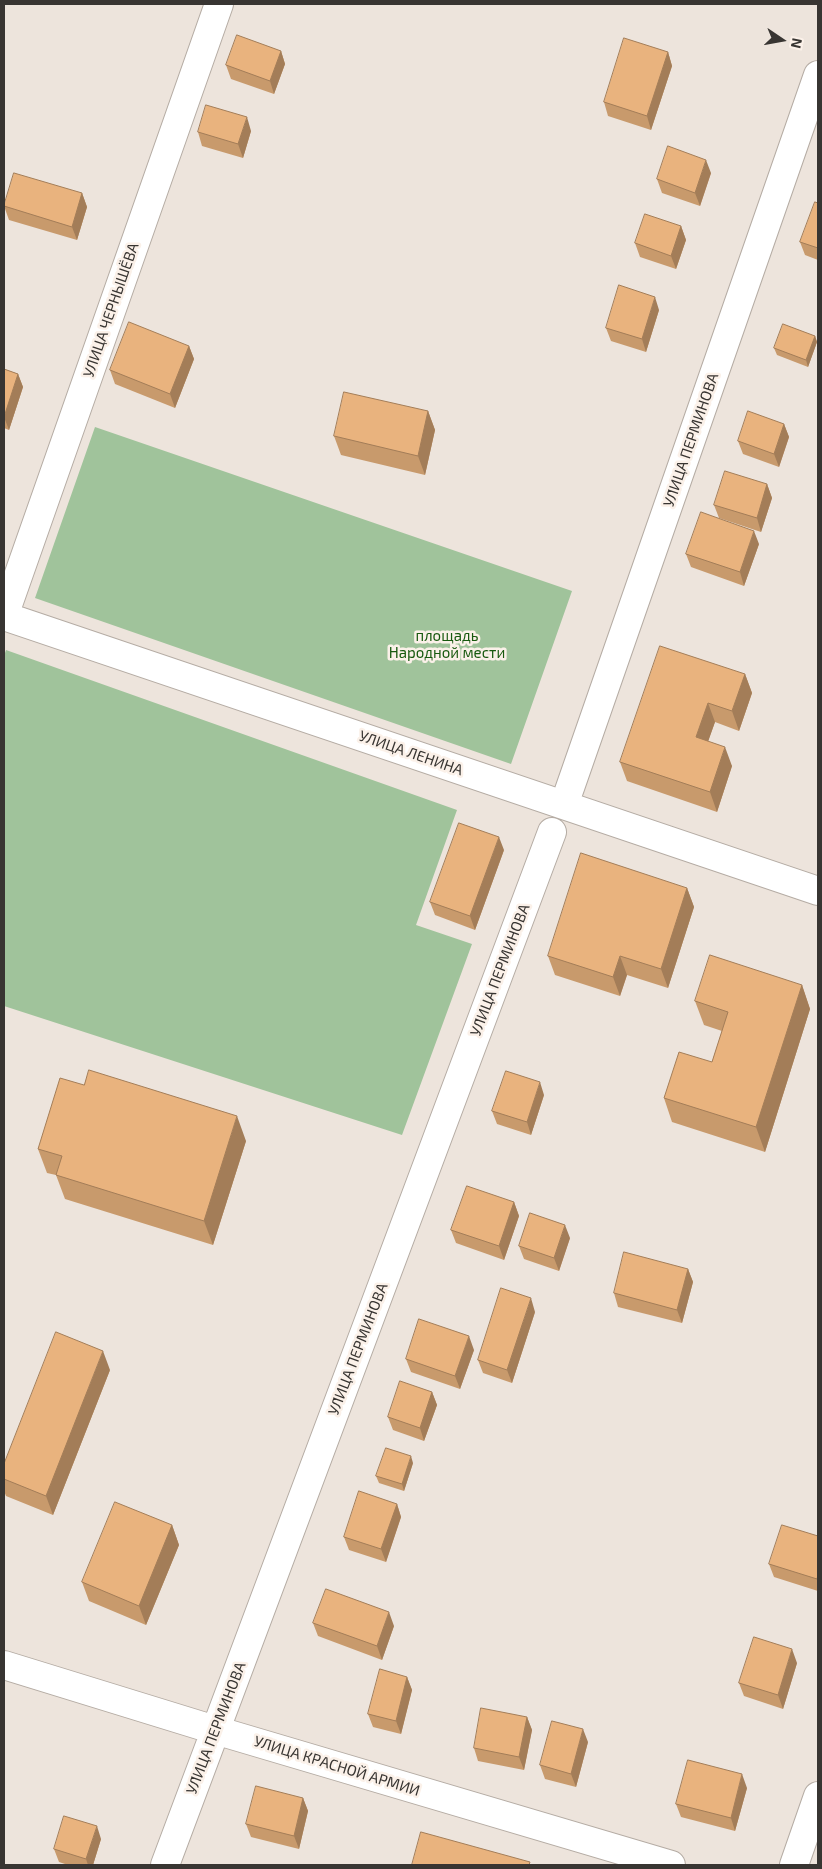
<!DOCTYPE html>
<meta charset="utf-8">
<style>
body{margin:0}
#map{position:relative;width:822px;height:1869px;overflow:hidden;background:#ede4dc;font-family:"Exo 2",sans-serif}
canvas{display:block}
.frame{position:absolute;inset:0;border:5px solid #383532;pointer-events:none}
.north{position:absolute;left:757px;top:15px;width:50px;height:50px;-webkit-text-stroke:4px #fbf1e9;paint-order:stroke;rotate:102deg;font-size:14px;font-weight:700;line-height:20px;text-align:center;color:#383532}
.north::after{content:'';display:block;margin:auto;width:18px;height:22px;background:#383532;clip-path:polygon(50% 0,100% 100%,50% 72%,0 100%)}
</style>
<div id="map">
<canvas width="822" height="1869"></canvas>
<div class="frame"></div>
<div class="north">N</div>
</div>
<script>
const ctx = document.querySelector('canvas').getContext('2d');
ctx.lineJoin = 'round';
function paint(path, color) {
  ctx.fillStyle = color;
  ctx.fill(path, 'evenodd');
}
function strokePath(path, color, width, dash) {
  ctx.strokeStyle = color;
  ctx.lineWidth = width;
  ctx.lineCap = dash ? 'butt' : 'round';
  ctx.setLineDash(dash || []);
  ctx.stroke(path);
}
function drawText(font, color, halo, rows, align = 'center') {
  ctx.font = font + ' "Exo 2",sans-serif';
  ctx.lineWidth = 5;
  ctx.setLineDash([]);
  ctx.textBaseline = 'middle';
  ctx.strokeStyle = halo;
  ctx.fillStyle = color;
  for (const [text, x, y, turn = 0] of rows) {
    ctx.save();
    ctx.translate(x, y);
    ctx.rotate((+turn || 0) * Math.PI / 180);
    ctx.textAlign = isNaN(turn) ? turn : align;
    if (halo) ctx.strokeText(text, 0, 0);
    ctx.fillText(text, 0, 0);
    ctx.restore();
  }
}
paint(new Path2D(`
 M95 427 572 591 511 764 35 598Z
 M6 650 457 810 416 925 472 944 402 1135 4 1006V656Z`), '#a0c39b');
const minor = new Path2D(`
 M4 616 818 891
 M4 616 219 4
 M564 805 818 75
 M4 1665 215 1730 671 1865
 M165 1865 552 832
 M794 1865 818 1796`);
strokePath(minor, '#b5aca4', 30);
strokePath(minor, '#fff', 28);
paint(new Path2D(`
 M281 51 285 64 274 94 231 79 226 65Z
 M668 52 672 66 651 130 608 116 604 102Z
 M251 131 243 158 202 146 198 132Z
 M711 173 700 206 662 193 657 179Z
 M82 193 87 207 77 240 9 220 4 206Z
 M818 203V260L805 255 800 242Z
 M681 226 686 240 676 269 640 257 635 243Z
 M659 310 646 352 611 341 606 328Z
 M815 336 817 342 808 367 777 355 774 348Z
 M189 346 194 359 175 408 115 384 110 370Z
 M4 369 18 374 23 387 9 430 4 428Z
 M428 411 435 430 425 475 341 455 334 436Z
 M784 424 789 437 779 467 743 454 738 441Z
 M767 484 772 498 761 532 719 518 714 505Z
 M759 544 744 586 691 567 686 554Z
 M745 674 752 693 739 731 715 722 708 741 732 766 717 812 627 781 620 762Z
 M504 850 475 930 435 915 430 902Z
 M687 888 694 907 668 988 627 975 620 996 555 975 548 956Z
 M802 985 810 1009 765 1152 672 1122 664 1098 712 1062 722 1031 704 1025 695 1001Z
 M84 1085 246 1141 213 1245 65 1199 56 1175 47 1173 38 1149Z
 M544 1095 531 1135 497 1124 492 1111Z
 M514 1202 519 1216 504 1260 456 1243 451 1230Z
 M570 1238 559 1271 524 1259 519 1246Z
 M688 1269 693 1282 682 1323 618 1307 614 1293Z
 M535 1312 512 1383 483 1373 478 1360Z
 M474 1350 460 1389 411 1372 406 1359Z
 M110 1370 53 1515 6 1496 4 1491V1464Z
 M432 1392 437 1405 424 1441 393 1430 388 1417Z
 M413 1463 404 1491 379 1483 376 1476Z
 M397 1504 401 1517 386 1562 349 1550 344 1537Z
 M172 1525 179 1545 146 1625 89 1601 82 1582Z
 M818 1536V1591L774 1577 769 1564Z
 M313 1623 394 1626 382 1660 318 1636Z
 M797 1663 783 1709 744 1696 739 1683Z
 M407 1677 412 1690 401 1734 373 1727 368 1714Z
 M527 1717 532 1730 524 1770 478 1761 474 1748Z
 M588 1742 576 1787 545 1779 540 1765Z
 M747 1788 735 1831 681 1817 676 1804Z
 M303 1798 308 1811 299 1849 251 1837 246 1824Z
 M101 1839 93 1865H68L59 1862 54 1849Z`), '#c89a6c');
paint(new Path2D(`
 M281 51 285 64 274 94 270 81Z
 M668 52 672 66 651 130 647 116Z
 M247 117 251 131 243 158 238 144Z
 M706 160 711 173 700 206 695 193Z
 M82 193 87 207 77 240 72 227Z
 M681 226 686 240 676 269 671 256Z
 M655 297 659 310 646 352 642 339Z
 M815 336 817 342 808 367 806 360Z
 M189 346 194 359 175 408 170 394Z
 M18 374 23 387 9 430 4 417Z
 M428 411 435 430 425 475 418 456Z
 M784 424 789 437 779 467 774 454Z
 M767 484 772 498 761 532 757 518Z
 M754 531 759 544 744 586 740 572Z
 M745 674 752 693 739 731 732 711Z
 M708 703 715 722 703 756 696 737Z
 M725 747 732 766 717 812 710 792Z
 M499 837 504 850 475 930 470 916Z
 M687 888 694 907 668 988 661 969Z
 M620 956 627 975 620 996 613 977Z
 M802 985 810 1009 765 1152 756 1127Z
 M540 1082 544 1095 531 1135 527 1122Z
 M237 1116 246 1141 213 1245 204 1221Z
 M514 1202 519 1216 504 1260 499 1246Z
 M565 1225 570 1238 559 1271 554 1258Z
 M688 1269 693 1282 682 1323 677 1310Z
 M531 1298 535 1312 512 1383 507 1370Z
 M469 1336 474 1350 460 1389 455 1376Z
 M103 1351 110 1370 53 1515 46 1496Z
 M432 1392 437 1405 424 1441 420 1428Z
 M411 1456 413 1463 404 1491 402 1484Z
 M397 1504 401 1517 386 1562 381 1549Z
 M172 1525 179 1545 146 1625 139 1606Z
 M389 1612 394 1626 382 1660 377 1646Z
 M792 1649 797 1663 783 1709 778 1695Z
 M407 1677 412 1690 401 1734 396 1721Z
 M527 1717 532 1730 524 1770 519 1757Z
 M583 1729 588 1742 576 1787 571 1774Z
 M742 1774 747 1788 735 1831 731 1818Z
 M303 1798 308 1811 299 1849 294 1836Z
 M97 1826 101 1839 93 1865H88L86 1859Z`), '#a37d58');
const building = new Path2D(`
 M237 35 281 51 270 81 226 65Z
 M624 38 668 52 647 116 604 102Z
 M206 105 247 117 238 144 198 132Z
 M668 146 706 160 695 193 657 179Z
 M14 173 82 193 72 227 4 206Z
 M815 202 818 203V248L800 242Z
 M645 214 681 226 671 256 635 243Z
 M619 285 655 297 642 339 606 328Z
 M129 322 189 346 170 394 110 370Z
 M783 324 815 336 806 360 774 348Z
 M4 369 18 374 4 417Z
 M344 392 428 411 418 456 334 436Z
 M748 411 784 424 774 454 738 441Z
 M725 471 767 484 757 518 714 505Z
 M701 512 754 531 740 572 686 554Z
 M660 646 745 674 732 711 708 703 696 737 725 747 710 792 620 762Z
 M459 823 499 837 470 916 430 902Z
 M581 853 687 888 661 969 620 956 613 977 548 956Z
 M710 955 802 985 756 1127 664 1098 679 1052 712 1062 728 1012 695 1001Z
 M89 1070 237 1116 204 1221 56 1175 62 1156 38 1149 60 1078 84 1085Z
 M506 1071 540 1082 527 1122 492 1111Z
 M467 1186 514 1202 499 1246 451 1230Z
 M530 1213 565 1225 554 1258 519 1246Z
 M624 1252 688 1269 677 1310 614 1293Z
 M501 1288 531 1298 507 1370 478 1360Z
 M419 1319 469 1336 455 1376 406 1359Z
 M56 1332 103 1351 46 1496 4 1479V1464Z
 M400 1381 432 1392 420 1428 388 1417Z
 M386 1448 411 1456 402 1484 376 1476Z
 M359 1491 397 1504 381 1549 344 1537Z
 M115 1502 172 1525 139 1606 82 1582Z
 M782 1525 818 1536V1575L817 1579 769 1564Z
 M326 1589 389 1612 377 1646 313 1623Z
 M754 1637 792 1649 778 1695 739 1683Z
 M380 1669 407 1677 396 1721 368 1714Z
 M481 1708 527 1717 519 1757 474 1748Z
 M552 1721 583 1729 571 1774 540 1765Z
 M688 1760 742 1774 731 1818 676 1804Z
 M256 1786 303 1798 294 1836 246 1824Z
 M64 1816 97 1826 86 1859 54 1849Z
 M421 1832 530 1862 529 1865H412Z`);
paint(building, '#e9b37e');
strokePath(building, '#a37d58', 1);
drawText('15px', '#383532', '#fbf1e9', [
 ["УЛИЦА ЧЕРНЫШЁВА",111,310,-71],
 ["УЛИЦА ПЕРМИНОВА",691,440,-71],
 ["УЛИЦА ЛЕНИНА",411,753,19],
 ["УЛИЦА ПЕРМИНОВА",500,970,-69],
 ["УЛИЦА ПЕРМИНОВА",358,1349,-69],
 ["УЛИЦА ПЕРМИНОВА",216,1728,-69],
 ["УЛИЦА КРАСНОЙ АРМИИ",337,1766,17]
]);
drawText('15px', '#17590e', '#fbf1e9', [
 ["площадь",447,636],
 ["Народной мести",447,653]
]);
</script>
